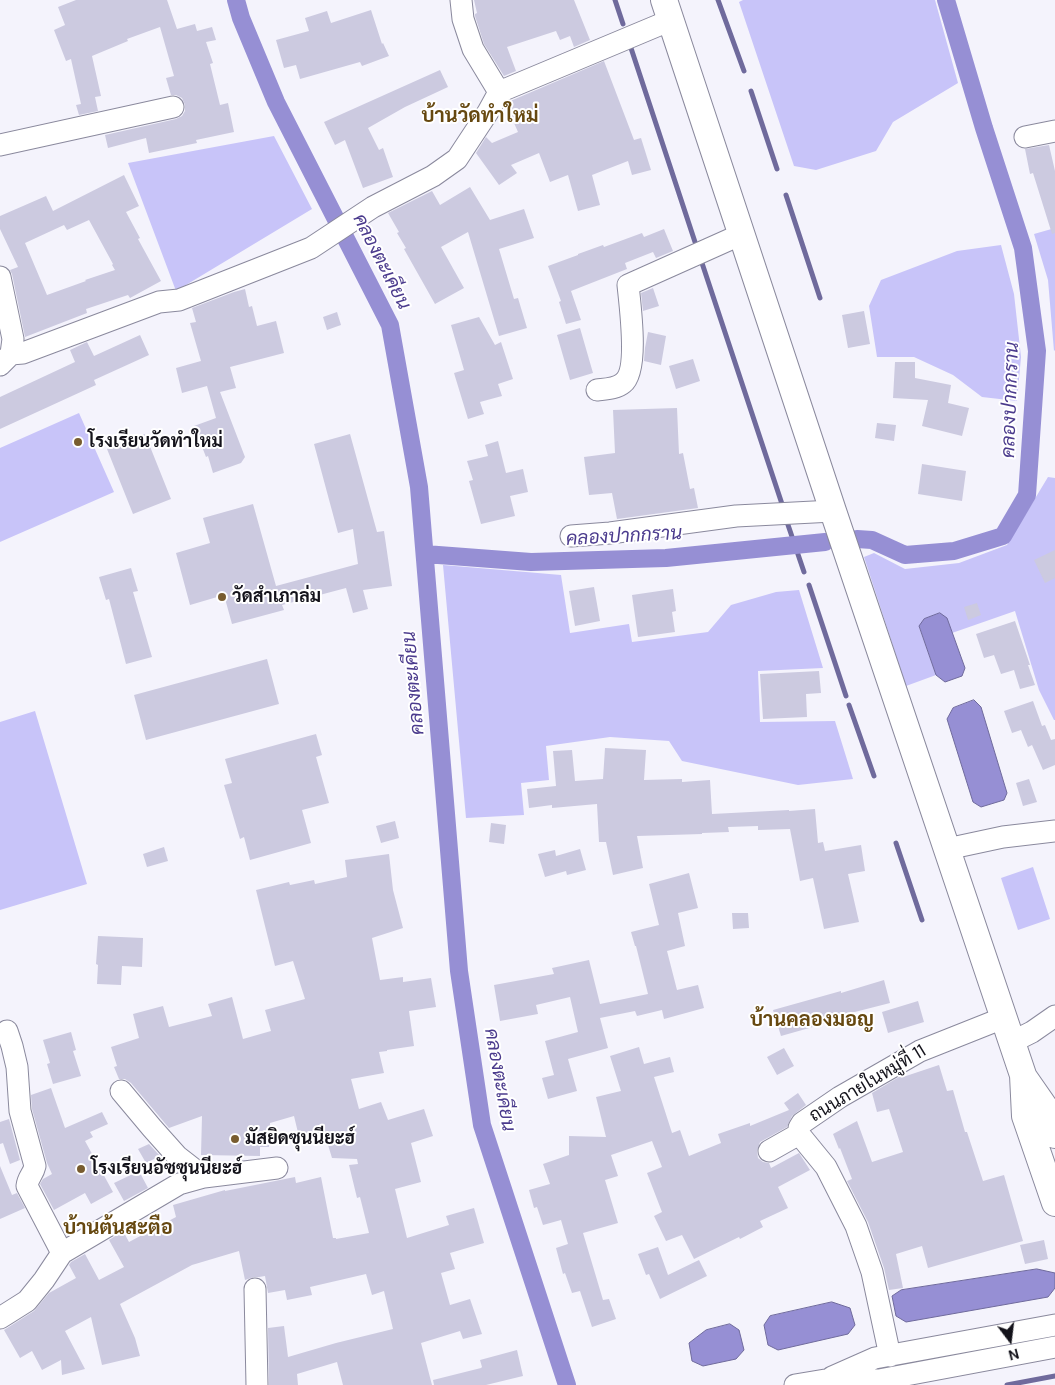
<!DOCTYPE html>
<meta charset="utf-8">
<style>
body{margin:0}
#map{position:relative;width:1055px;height:1385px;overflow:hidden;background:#f4f3fc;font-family:"DM Sans",sans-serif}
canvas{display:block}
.north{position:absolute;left:985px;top:1315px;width:50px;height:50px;-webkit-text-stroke:4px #fff;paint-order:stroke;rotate:165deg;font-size:14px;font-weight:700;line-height:20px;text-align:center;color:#13121a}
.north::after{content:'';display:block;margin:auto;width:18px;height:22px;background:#13121a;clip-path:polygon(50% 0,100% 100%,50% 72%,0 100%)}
</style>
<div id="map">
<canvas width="1055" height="1385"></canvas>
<div class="north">N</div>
</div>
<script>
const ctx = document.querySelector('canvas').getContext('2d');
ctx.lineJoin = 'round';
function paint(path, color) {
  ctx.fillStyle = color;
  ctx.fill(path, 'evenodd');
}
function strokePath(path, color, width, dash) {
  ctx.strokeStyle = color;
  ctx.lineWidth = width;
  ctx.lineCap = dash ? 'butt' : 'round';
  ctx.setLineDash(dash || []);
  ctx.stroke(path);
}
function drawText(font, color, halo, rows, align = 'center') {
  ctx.font = font + ' "DM Sans",Sarabun,sans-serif';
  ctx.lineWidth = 4;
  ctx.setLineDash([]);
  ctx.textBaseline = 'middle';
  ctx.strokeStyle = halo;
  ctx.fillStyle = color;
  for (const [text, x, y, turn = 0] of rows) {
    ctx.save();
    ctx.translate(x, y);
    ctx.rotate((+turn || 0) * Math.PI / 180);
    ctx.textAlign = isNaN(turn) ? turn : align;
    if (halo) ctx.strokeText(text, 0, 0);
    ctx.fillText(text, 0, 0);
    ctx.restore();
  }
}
paint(new Path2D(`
 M743 0H935L958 83 893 122 876 151 816 170 794 166 739 2Z
 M274 136 312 209 176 291 128 163Z
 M1055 228V350L1054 351 1048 280 1034 234Z
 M1001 245 1014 294 1021 357 1017 401 982 397 953 375 914 357H877L869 306 881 280 957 251Z
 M79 413 114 492 0 542V448Z
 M1048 477 1055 478V720H1054L1039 690 1015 611 952 633 947 618 919 627 936 675 906 686 864 557 874 553 905 569 959 563 1007 545Z
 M443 565 561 575 570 633 629 624 632 642 708 632 731 605 776 592 799 590 823 668 758 671 760 722 835 721 853 779 798 785 682 761 669 741 610 737 546 746 549 780 521 783 524 815 466 818Z
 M35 711 87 884 0 910V722Z
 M1033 867 1050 919 1018 930 1001 878Z`), '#c8c4f9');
const water = new Path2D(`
 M940 613 947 618 965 668 962 676 945 682 936 675 919 626 924 619Z
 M974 700 981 707 1007 793 1004 800 981 807 973 802 947 719 953 708Z
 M1037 1269 1055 1273V1288L1048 1297 906 1322 896 1316 892 1296 901 1290Z
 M832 1302 850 1308 855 1325 848 1334 778 1350 768 1345 764 1325 770 1316Z
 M730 1324 739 1330 744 1350 736 1359 703 1366 692 1361 689 1343 706 1330Z`);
paint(water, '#968fd4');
strokePath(water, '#6f6a9c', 1);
strokePath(new Path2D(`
 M615 0 623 24
 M718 0 744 71
 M629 42 695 242
 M751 91 777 169
 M786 195 820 298
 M700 257 782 504
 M786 519 804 572
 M809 585 846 696
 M849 705 874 776
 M896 843 922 920
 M1007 1385 1055 1376`), '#6f6a9c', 5);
strokePath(new Path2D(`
 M236 0 241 18 276 102 390 325 419 487 459 971 482 1125 567 1385
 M857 539 872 540 905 555 954 551 1003 536 1027 495 1037 351 1023 248 984 128 946 0
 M425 554 531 562 666 558 825 542`), '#968fd4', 18);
paint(new Path2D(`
 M76 0H167L177 29 195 24 197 31 212 27 216 40 206 42 213 63 210 64 220 105 228 103 234 132 196 140 197 143 149 153 146 138 108 148 105 135 176 119 182 116 185 111V105L182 98 176 95H171L166 78 174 76 160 27 127 39 128 41 92 56 101 96 95 97 98 111 79 115 76 105 81 104 71 59 66 61 54 30 65 25 58 7Z
 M474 0H574L590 40 574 47 570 36 560 40 556 31 507 47 516 71 504 76 484 44 475 16V14L477 13Z
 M371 10 382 44 383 43 389 56 362 66 360 62 300 79 296 65 284 68 276 40 309 31 305 18 327 11 331 23Z
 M604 61 634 140 641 138 651 170 632 175 628 161 592 175 600 205 578 211 568 175 550 182 539 153 511 165 517 173 499 185 476 153 486 137 492 143 518 132 506 105 508 102Z
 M440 70 448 87 405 107 368 128 379 150 383 148 393 177 363 188 345 140 335 145 324 122Z
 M1049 145 1055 171V233L1052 234 1033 173 1030 174 1025 149Z
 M124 175 139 206 126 212 140 238 138 239 161 281 130 298 128 295 86 309 87 313 25 337 12 274 10 270 18 267 0 229V216L46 196 53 211ZM89 220 113 264 112 265 115 270 85 280 86 281 47 295 25 243 64 225 67 230Z
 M470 187 490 220 524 209 534 238 499 249 514 299 518 298 527 328 499 336 468 232 441 247 464 288 435 304 404 249 406 248 397 233 399 232 388 213 432 191 440 205Z
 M664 229 673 251 656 258 653 252 625 263 627 269 571 291 581 320 566 324 559 302 561 301 548 266 578 255V254L603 245 604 247 642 233 644 237Z
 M653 288 659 306 643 311 641 293Z
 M245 289 249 307 252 306 257 326 276 321 284 353 230 367 236 388 220 392 245 457 241 463 213 473 208 456 206 457 194 426 216 418 207 386 182 393 176 368 201 361 190 323 196 322 192 308 234 292Z
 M864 311 870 344 848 348 842 315Z
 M337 312 341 325 327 330 323 317Z
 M479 317 495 345 501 342 513 379 498 384 502 396 480 402 484 414 468 419 454 373 464 370 451 325Z
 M580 328 593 373 570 380 557 335Z
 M648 332 666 336 661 365 644 361 645 348Z
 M140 335 149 355 94 380 96 385 0 429V397L75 362 70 350 87 342 94 356Z
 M693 359 700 381 676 389 669 366Z
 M895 362H915V378L951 385 948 403 969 408 962 436 922 426 928 400 893 398Z
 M677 408 679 454 683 453 690 489 694 488 698 508 617 519 612 493 589 495 584 457 615 453 613 410Z
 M877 423 896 425 894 441 875 438Z
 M145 434 171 499 133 514 107 449Z
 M350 434 377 532 384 531 392 586 363 590 368 609 353 613 346 588 282 605 284 610 232 624 224 595 190 605 176 553 210 543 203 518 253 504 276 586 358 564 353 529 338 533 314 444Z
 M498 441 506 473 523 469 528 492 510 496 515 516 481 524 469 481 473 480 467 461 488 456 485 445Z
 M922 464 966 471 962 501 918 494Z
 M1055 550V578L1045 583 1034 560Z
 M131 568 138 591 133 592 152 657 126 664 109 599 106 600 99 577Z
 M594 587 600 621 575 626 569 591Z
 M673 589 676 611 672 612 675 632 638 637 632 595Z
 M977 603 981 615 968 620 964 607Z
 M1015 621 1030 665H1028L1035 685 1020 689 1014 670 1001 674 994 655 984 658 976 634Z
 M267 659 279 704 146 740 134 695Z
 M819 671 821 693 806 694 807 717 763 719 760 674Z
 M1033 701 1042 726 1045 725 1051 740 1055 739V765L1043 770 1032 745 1028 747 1021 730 1012 733 1004 711Z
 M316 734 322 755 316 757 329 803 302 810 311 843 250 860 244 837 240 839 224 785 232 783 225 759Z
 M605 748 646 750 644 780 682 779V782L710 780 712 814 789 810V811L815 809 818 843 823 842 825 851 861 845 865 871 848 874 859 922 824 929 813 878 800 881 790 829 758 830V826L728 827 729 832 702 833V834L637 836 643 868 613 875 606 842H599L597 804 552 808V805L529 808 527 789 556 786 553 751 572 750 575 781 603 779Z
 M1029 779 1037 802 1023 806 1016 783Z
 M395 821 399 838 381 843 376 826Z
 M491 823 506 825 504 844 489 842Z
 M164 847 168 861 147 867 143 854Z
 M580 849 586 870 567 875 566 871 545 877 538 854 555 850 556 856Z
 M389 854 393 890 403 928 372 938 380 980 403 977V982L431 978 436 1007 409 1011 414 1046 387 1050V1051L379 1052 384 1073 351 1079 359 1109 381 1102 388 1120 424 1109 433 1136 411 1143 421 1182 395 1189 407 1238 449 1225 446 1216 474 1208 484 1243 450 1253 455 1269 441 1273 450 1305 470 1299 482 1334 463 1339 460 1331 421 1343 432 1385H343L337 1362 297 1374 298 1385H269L268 1328 284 1326 288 1357 336 1343 393 1329 384 1291 372 1295 366 1274 310 1287 312 1295 287 1300 285 1290 268 1293 265 1276 259 1277H254L245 1280 239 1251 192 1265 120 1304 135 1338 140 1356 102 1365 91 1317 65 1331 85 1369 62 1375 61 1360 42 1370 32 1351 20 1358 4 1330 34 1311 49 1293 76 1278 69 1265 71 1262 85 1254 99 1280 124 1267 109 1240 123 1231 129 1242 176 1217 173 1205 225 1190V1191L295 1177 296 1183 321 1177 333 1238H336V1239L369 1233 360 1197 357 1198 349 1165 358 1164 357 1159 332 1158 325 1135 300 1141 294 1116 270 1123 269 1147H260V1156L201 1155 202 1116 169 1128 131 1083 125 1079H119L114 1067 117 1066 111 1047 139 1038 133 1014 163 1006 169 1027 212 1016 208 1004 232 997 243 1039 271 1031 265 1010 305 999 293 961 275 966 256 890 289 882 290 885 314 880 315 884 347 877 345 860Z
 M689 873 698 908 678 913 685 946 667 951 677 990 698 985 704 1008 664 1019 662 1010 637 1016 635 1011 600 1018 608 1048 568 1059 577 1091 548 1099 542 1078 554 1075 545 1041 578 1032 570 997 536 1005 538 1014 500 1021 494 985 554 974 552 968 589 960 600 1004 648 994 636 946H635L631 932 659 925 649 884Z
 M732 913H748L749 928 733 929Z
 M98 936 143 938 142 967 122 966 121 985 97 984 98 965 96 964Z
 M884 980 890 1003 847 1014 848 1017 781 1036 773 1010 841 991V993Z
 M918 1001 924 1022 888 1033 882 1012Z
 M71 1032 76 1050 73 1051 81 1076 53 1084 47 1064 50 1063 43 1040Z
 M639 1047 644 1064 670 1057 674 1072 654 1077 672 1133 680 1130 689 1156 721 1143 718 1134 750 1123V1126L789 1110 784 1103 798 1093 806 1105 792 1116 787 1127 760 1142 757 1151 758 1158 763 1162 769 1163 771 1168 799 1153 810 1170 778 1187 788 1208 760 1221 763 1227 740 1239 739 1237 694 1259 682 1235 666 1241 654 1216 662 1212 647 1173 662 1167 652 1141 611 1155 618 1176 605 1180 618 1223 583 1233 603 1300 609 1299 616 1319 592 1327 580 1291 572 1293 565 1273 563 1274 556 1248 568 1244 561 1220 543 1225 537 1207 534 1208 529 1190 550 1184 543 1164 569 1155V1136L606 1137 596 1097 621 1091 610 1056Z
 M784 1048 794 1066 777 1075 767 1057Z
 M939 1065 947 1091 953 1090 965 1132H967L983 1181 1004 1175 1023 1241 928 1268 922 1246 896 1254 903 1288 889 1290 884 1268 868 1222 847 1181 852 1179 840 1148 839 1149 833 1134 857 1121 872 1162 903 1152 889 1109 877 1112 872 1093 904 1074 906 1076Z
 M51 1088 65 1128 102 1112 108 1124 90 1132 93 1137 85 1141 113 1192 91 1204 85 1193 54 1210 40 1184 43 1179 52 1174 47 1163 32 1109 31 1095Z
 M9 1119 20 1160 10 1164 3 1143 0 1144V1122Z
 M149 1144 160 1156 146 1163 138 1149Z
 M0 1166 12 1195 17 1193 25 1208 0 1219Z
 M139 1171 148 1188 124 1201 114 1183Z
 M1044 1240 1048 1259 1025 1264 1020 1245Z
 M658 1247 668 1275 699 1260 707 1276 660 1299 649 1274 646 1275 638 1254Z
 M517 1350 523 1376 486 1385H434L433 1380 481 1368 482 1367 480 1360Z`), '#cccae0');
const minor = new Path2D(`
 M461 0 463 19 473 49 499 92
 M1025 137 1055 131
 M0 145 173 107
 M0 277 13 339 11 354 0 365
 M11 354 23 353 159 302 179 300 311 248 373 207 433 176 457 159 488 112 499 92 671 20
 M597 390C605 389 616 389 623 383 639 371 630 305 628 285L742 234
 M571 536 610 533 736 516 833 511
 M947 849 1003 837 1055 831
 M7 1031 12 1046 17 1067 20 1111 35 1166C33 1175 28 1177 27 1186L62 1253
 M1012 1042 1032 1032 1055 1016
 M121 1091 152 1128 177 1156 204 1177
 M769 1151 799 1134
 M255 1289 257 1385
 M0 1318 27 1301 44 1280 62 1253 179 1184 204 1177 277 1168
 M890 1356 872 1272 856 1226 826 1167 799 1134V1128L802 1123 840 1097 920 1051 1003 1018
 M832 1377 875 1358 1055 1325
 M795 1385 825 1380H879L1055 1347`);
const major = new Path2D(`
 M664 0 833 511 1023 1075 1025 1116 1055 1203
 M1023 1076 1046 1109 1055 1135`);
strokePath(minor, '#8a899d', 23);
strokePath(major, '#8a899d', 28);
strokePath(minor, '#fff', 21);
strokePath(major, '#fff', 26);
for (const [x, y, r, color] of [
 [78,442,5,"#785c2f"],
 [222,597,5,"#785c2f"],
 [235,1139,5,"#785c2f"],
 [81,1169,5,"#785c2f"]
]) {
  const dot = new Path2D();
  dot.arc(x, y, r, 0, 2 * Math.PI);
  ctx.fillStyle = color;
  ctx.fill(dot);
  strokePath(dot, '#fff', 2);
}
drawText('bold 18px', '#13121a', '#fff', [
 ["โรงเรียนวัดทำใหม่",88,442],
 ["วัดสำเภาล่ม",232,597],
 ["มัสยิดซุนนียะฮ์",245,1139],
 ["โรงเรียนอัซซุนนียะฮ์",91,1169]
], 'left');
drawText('18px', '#13121a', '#fff', [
 ["ถนนภายในหมู่ที่ 11",868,1084,-31]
]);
drawText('italic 19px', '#4b3b8d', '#fff', [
 ["คลองตะเคียน",381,262,63],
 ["คลองปากกราน",1011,400,-88],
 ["คลองปากกราน",624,537,-3],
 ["คลองตะเคียน",414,683,-95],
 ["คลองตะเคียน",499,1080,80]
]);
drawText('bold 20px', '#664810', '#fff', [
 ["บ้านวัดทำใหม่",480,117],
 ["บ้านคลองมอญ",812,1021],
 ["บ้านต้นสะตือ",118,1229]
]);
</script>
